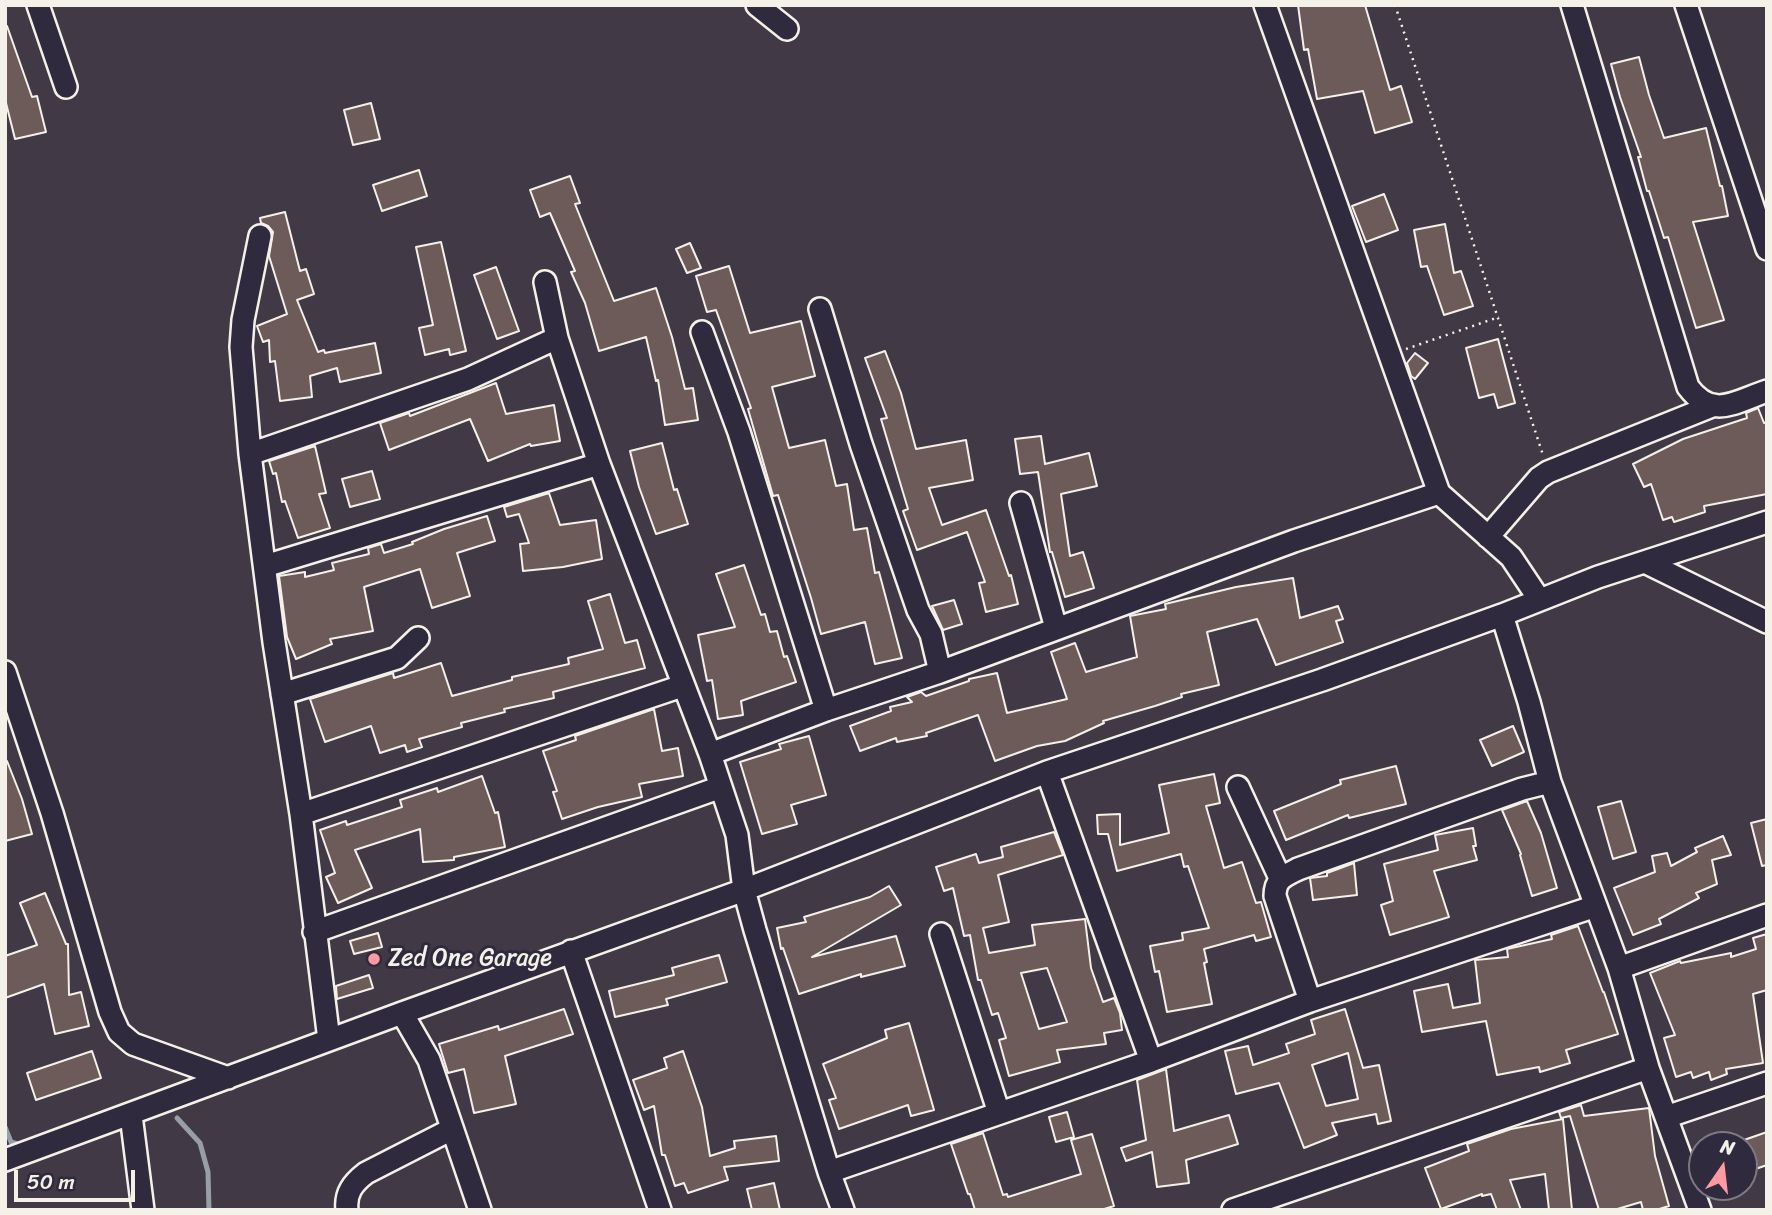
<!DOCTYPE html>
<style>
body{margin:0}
#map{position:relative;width:1772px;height:1215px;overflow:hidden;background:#423946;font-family:Sriracha,sans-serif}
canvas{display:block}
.frame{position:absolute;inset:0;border:7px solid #f4f1e8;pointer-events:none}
.north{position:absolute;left:1688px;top:1131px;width:70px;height:70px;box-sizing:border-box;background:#2f2a3d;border:2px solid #7e7a81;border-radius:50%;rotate:14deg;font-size:19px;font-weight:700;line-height:28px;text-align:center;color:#f4f1e8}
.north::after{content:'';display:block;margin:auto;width:24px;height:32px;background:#ff9aa2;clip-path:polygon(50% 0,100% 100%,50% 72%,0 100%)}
.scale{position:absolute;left:14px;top:1170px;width:121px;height:32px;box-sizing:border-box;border:4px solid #f4f1e8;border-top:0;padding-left:9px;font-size:21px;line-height:24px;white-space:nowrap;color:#f4f1e8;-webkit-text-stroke:5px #2f2a3d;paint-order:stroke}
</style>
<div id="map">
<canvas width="1772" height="1215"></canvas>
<div class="frame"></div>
<div class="north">N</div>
<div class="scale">50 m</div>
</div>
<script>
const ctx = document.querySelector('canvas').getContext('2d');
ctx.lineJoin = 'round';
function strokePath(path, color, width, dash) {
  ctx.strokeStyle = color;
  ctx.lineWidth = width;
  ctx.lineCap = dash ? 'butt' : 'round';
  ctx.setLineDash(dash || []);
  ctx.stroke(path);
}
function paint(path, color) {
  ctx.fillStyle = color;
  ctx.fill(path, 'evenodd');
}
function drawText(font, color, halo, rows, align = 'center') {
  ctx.font = font + ' Sriracha,sans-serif';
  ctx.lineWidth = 6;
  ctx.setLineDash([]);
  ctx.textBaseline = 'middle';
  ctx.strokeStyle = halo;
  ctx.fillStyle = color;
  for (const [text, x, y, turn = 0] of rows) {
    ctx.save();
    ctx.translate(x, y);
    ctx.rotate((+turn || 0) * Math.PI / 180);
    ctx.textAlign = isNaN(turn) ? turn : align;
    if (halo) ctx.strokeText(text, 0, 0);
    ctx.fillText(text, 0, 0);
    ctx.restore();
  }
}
strokePath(new Path2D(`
 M177 1118 200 1143 208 1172 209 1210
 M5 1127 11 1142 24 1146`), '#989ea8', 5);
const building = new Path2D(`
 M1298 5H1365L1390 90 1401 86 1412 122 1375 133 1363 91 1317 99 1308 49 1304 50Z
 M5 26H7L32 97 37 96 46 132 15 139 5 99Z
 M1639 57 1649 95 1664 138 1706 128 1720 186H1722L1728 216 1693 222 1724 320 1696 328 1668 237 1664 238 1649 191H1647L1638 157H1641L1620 97 1611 64Z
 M371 103 380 139 353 145 344 110Z
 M419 170 427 196 382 211 373 185Z
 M570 176 580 203 575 204 614 301 656 288 672 337 685 389 693 388 698 420 665 425 658 380 656 381 646 337 599 351 585 303 571 272 575 271 550 213 540 217 530 190Z
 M1384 194 1398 230 1366 242 1352 206Z
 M285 212 300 271 306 269 314 294 297 300 318 352 324 350 325 353 375 343 381 373 340 382 337 368 310 376 312 397 280 401 275 361 270 362 269 340 263 342 257 326 287 314 269 256 273 232 268 226 261 223 260 218Z
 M1445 224 1454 273 1461 271 1473 306 1444 315 1427 266 1421 267 1414 230Z
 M441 242 466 351 450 355 449 349 425 355 419 328 433 325 416 247Z
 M690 243 701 268 687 273 676 249Z
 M729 266 750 333 801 321 815 376 772 387 789 448 825 440 836 486 847 484 854 530 867 528 875 573 879 572 902 658 875 664 865 622 821 634 811 598 778 495 773 496 748 409 751 408 716 310 707 312 696 276Z
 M496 267 519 331 497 339 474 275Z
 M1498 339 1515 403 1498 408 1494 394 1479 398 1466 348Z
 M885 351 901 393 916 449 966 440 973 480 929 488 942 525 986 510 1009 576 1011 575 1018 604 986 612 979 583 985 582 967 532 917 550 903 511 908 509 881 419 887 418 865 358Z
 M1415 353 1428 363 1415 379 1411 376 1407 363Z
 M496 383 506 414 554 405 560 441 531 446 530 444 488 461 470 419 389 450 380 423 409 413 410 416Z
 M1758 408 1764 423 1767 422V494L1704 506 1705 512 1674 522 1672 517 1663 520 1651 484 1644 487 1633 464 1683 439 1747 418 1746 413Z
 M1041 436 1045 464 1089 453 1097 486 1061 494 1070 556 1083 552 1094 588 1065 597 1052 552H1050L1038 472 1020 474 1015 439Z
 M662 443 674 490 677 489 688 524 656 534 639 487 630 451Z
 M315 446 326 493 319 494 330 528 298 538 285 501 282 502 276 473 273 474 269 461Z
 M372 471 380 499 350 507 342 479Z
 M549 493 560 525 596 520 602 559 563 567 523 571 520 544 529 543 519 514 507 517 504 507Z
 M487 516 495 541 457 553 470 596 432 608 420 569 364 587 373 631 330 639 332 644 296 659 287 637 279 576 305 572V577L334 570 332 563 369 554 368 548 381 544 384 553 413 544 412 542 444 529Z
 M744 565 761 615 765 614 770 632 777 631 784 657 787 656 796 682 741 701 743 715 718 719 712 680 707 681 698 635 735 627 716 574Z
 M1293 578 1300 618 1338 606 1343 619 1336 621 1343 642 1276 665 1257 619 1207 632 1219 685 1181 694 1182 697 1155 706 1103 721 1104 723 1065 741 1037 746 995 761 978 715 926 733 927 736 897 742 896 738 860 751 850 726 891 711 890 707 912 702 907 697 921 692 926 696 969 681V679L997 673 1007 713 1067 699 1051 652 1075 643 1086 672 1137 657 1130 616 1166 609 1165 604 1236 587Z
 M610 594 625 643 637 640 645 668 553 692 554 698 504 709 505 712 461 723 462 727 419 739 422 747 407 752 405 745 380 753 371 726 325 742 310 699 393 673 394 678 441 663 452 696 512 680V677L569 664 568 658 603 649 588 601Z
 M954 600 962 624 943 630 932 606Z
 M654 709 662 751 678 748 683 776 639 784 642 797 598 807 562 819 553 792 557 791 543 751 576 740 575 736Z
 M1513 726 1524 752 1492 766 1480 740Z
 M809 736 826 795 791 805 797 824 762 834 740 762 781 749 779 744Z
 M5 761H7L22 799 32 834 5 841Z
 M1396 766 1406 804 1349 818 1348 815 1286 840 1274 811 1341 784 1340 780Z
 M1214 774 1220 803 1206 806 1224 868 1242 862 1256 903 1261 902 1271 937 1256 941 1254 935 1204 949 1207 962 1204 963 1212 1004 1167 1012 1159 971 1155 972 1150 946 1183 940 1182 933 1209 928 1188 866 1184 867 1181 854 1117 871 1108 834H1098L1097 815 1120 814V845L1169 833 1159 785Z
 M482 776 495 813 498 812 505 847 454 857V860L423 862 420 829 355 850 372 888 338 903 326 877 335 873 320 830 346 821 347 825 402 807 400 800 437 788 438 792Z
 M1527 801 1541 833 1557 888 1532 896 1520 855 1521 854 1502 810Z
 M1621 801 1636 852 1613 859 1598 807Z
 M1767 819V865L1762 866 1751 823Z
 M1473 828 1476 846H1473L1477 860 1434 871 1449 917 1390 935 1381 905 1393 901 1384 864 1438 850 1435 835Z
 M1054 832 1063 855 998 875 1009 922 983 928 989 953 1035 945 1032 925 1085 919 1091 968 1103 1002 1114 998 1120 1013 1122 1030 1104 1033 1106 1044 1057 1050 1060 1062 1009 1076 999 1040 1006 1038 998 1013 992 1015 981 980H978L970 935 964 936 953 888 944 891 936 867 976 854 979 863 1003 857 1001 847ZM1047 968 1067 1022 1039 1029 1021 973Z
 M1723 836 1731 855 1712 860 1717 884 1696 893 1699 898 1659 919 1661 924 1633 935 1614 888 1655 872 1652 856 1667 853 1671 866 1697 852 1695 848Z
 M1354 863 1357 895 1313 900 1310 878 1327 876V873Z
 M889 886 901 905 812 957 896 936 905 966 861 977V974L799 994 783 948 781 949 777 928 806 922 804 917 870 897Z
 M45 893 66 944H68L69 995 81 992 89 1026 55 1034 44 984 5 998V956L37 945 20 903Z
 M1578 926 1603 992H1604L1618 1034 1566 1050 1570 1063 1540 1072 1539 1067 1497 1075 1486 1021 1422 1032 1414 991 1448 984 1453 1008 1480 1003 1475 960 1508 957 1507 949 1552 939 1551 935Z
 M378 933 382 947 354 954 350 941Z
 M1767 934V990L1753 994 1763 1063 1726 1069 1727 1074 1711 1080 1709 1072 1693 1078 1691 1072 1676 1077 1664 1038 1675 1035 1650 973 1680 961 1681 963 1731 953V957L1756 949 1753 938Z
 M719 955 727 982 666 999 668 1005 615 1017 609 991 674 975 672 968Z
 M369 975 373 988 337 999 336 986Z
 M564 1009 573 1034 505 1056 516 1104 474 1113 464 1069 448 1073 439 1044 498 1026 499 1030Z
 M1345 1009 1363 1068 1379 1065 1391 1121 1378 1124 1376 1114 1332 1123 1337 1135 1304 1148 1279 1083 1236 1094 1225 1051 1248 1046 1253 1065 1289 1053 1286 1044 1315 1034 1311 1020ZM1348 1053 1358 1099 1326 1106 1312 1065Z
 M909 1023 934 1110 911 1116 908 1105 839 1129 829 1100 836 1098 823 1064 887 1038 885 1030Z
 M92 1051 101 1078 36 1100 27 1073Z
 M683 1051 702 1107 710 1156 735 1148 734 1141 776 1136 779 1161 724 1167 728 1180 688 1193 684 1183 675 1186 665 1155H662L654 1106 644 1110 633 1080 667 1068 664 1058Z
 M1166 1069 1174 1131 1229 1115 1238 1144 1186 1160 1189 1183 1157 1187 1152 1152 1126 1161 1121 1148 1146 1140 1137 1080Z
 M1581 1105 1584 1116 1649 1108 1655 1156 1669 1206 1656 1210H1643L1641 1202 1614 1210H1599L1570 1116 1561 1118 1559 1112Z
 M1067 1112 1074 1137 1056 1142 1049 1117Z
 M1563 1119 1572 1210H1549L1545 1174 1510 1180 1521 1210H1497L1491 1194 1482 1196V1194L1441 1209 1425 1168 1469 1151 1467 1144 1511 1129Z
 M1767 1132V1165L1744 1173V1140Z
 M983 1133 1003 1195 1007 1194 1008 1197 1081 1174 1071 1140 1092 1134 1114 1206 1101 1210H975L970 1194H968L951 1144Z
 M774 1183 780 1210H752L747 1189Z`);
paint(building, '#6d5b5a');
strokePath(building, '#f4f1e8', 2);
const minor = new Path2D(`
 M38 5 66 87
 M757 5 787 29
 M1265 5 1439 493 1511 557 1539 599
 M1572 5 1688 387C1713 420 1734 402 1767 391
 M1686 5 1767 249
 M260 236 243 320 241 347 250 454 274 642 301 814 329 1040
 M545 282 557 338 599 464 710 754
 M820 309 861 444 918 610 931 634 940 672
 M702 332 739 432 826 710
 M250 454 468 379 557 338
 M1021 503 1056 628
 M1488 537 1539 478 1548 472 1712 406
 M1645 562 1767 622
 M265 566 599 464
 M1502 615 1529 702 1550 782
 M5 672 52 813 110 1012 119 1032 133 1044 228 1078
 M282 694 397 658 418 638
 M1047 772 1151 1061
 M1238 787 1280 878
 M301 814 682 686
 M314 932 721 787
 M941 934 999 1113
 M571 951 660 1210
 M1619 968 1767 915
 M1310 1001 1275 896C1275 879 1284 876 1298 869L1522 789 1550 782 1619 968 1648 1068 1700 1210
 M402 1013 429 1060 480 1210
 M131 1115 143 1210
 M1666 1117 1767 1083
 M5 1160 402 1013 744 890 1047 772 1322 680 1502 615 1598 577 1767 522
 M829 1172 1151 1061 1310 1001 1596 906
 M347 1210C345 1193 353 1183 366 1173L452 1129
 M843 1210 829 1172 755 930 744 890 737 835 710 754 826 710 940 672 1294 541 1439 493
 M1233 1210 1648 1068`);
strokePath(minor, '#f4f1e8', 26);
strokePath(new Path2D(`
 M1395 5 1543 455
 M1406 349 1499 317`), '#f4f1e8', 2.5, [2, 5]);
strokePath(minor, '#2f2a3d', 21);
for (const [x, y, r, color] of [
 [374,959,7,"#ff9aa2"]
]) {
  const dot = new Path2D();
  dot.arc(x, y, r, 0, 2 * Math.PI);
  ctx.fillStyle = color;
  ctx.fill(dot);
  strokePath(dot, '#2f2a3d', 2.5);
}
drawText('24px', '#f4f1e8', '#2f2a3d', [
 ["Zed One Garage",388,959]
], 'left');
</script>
